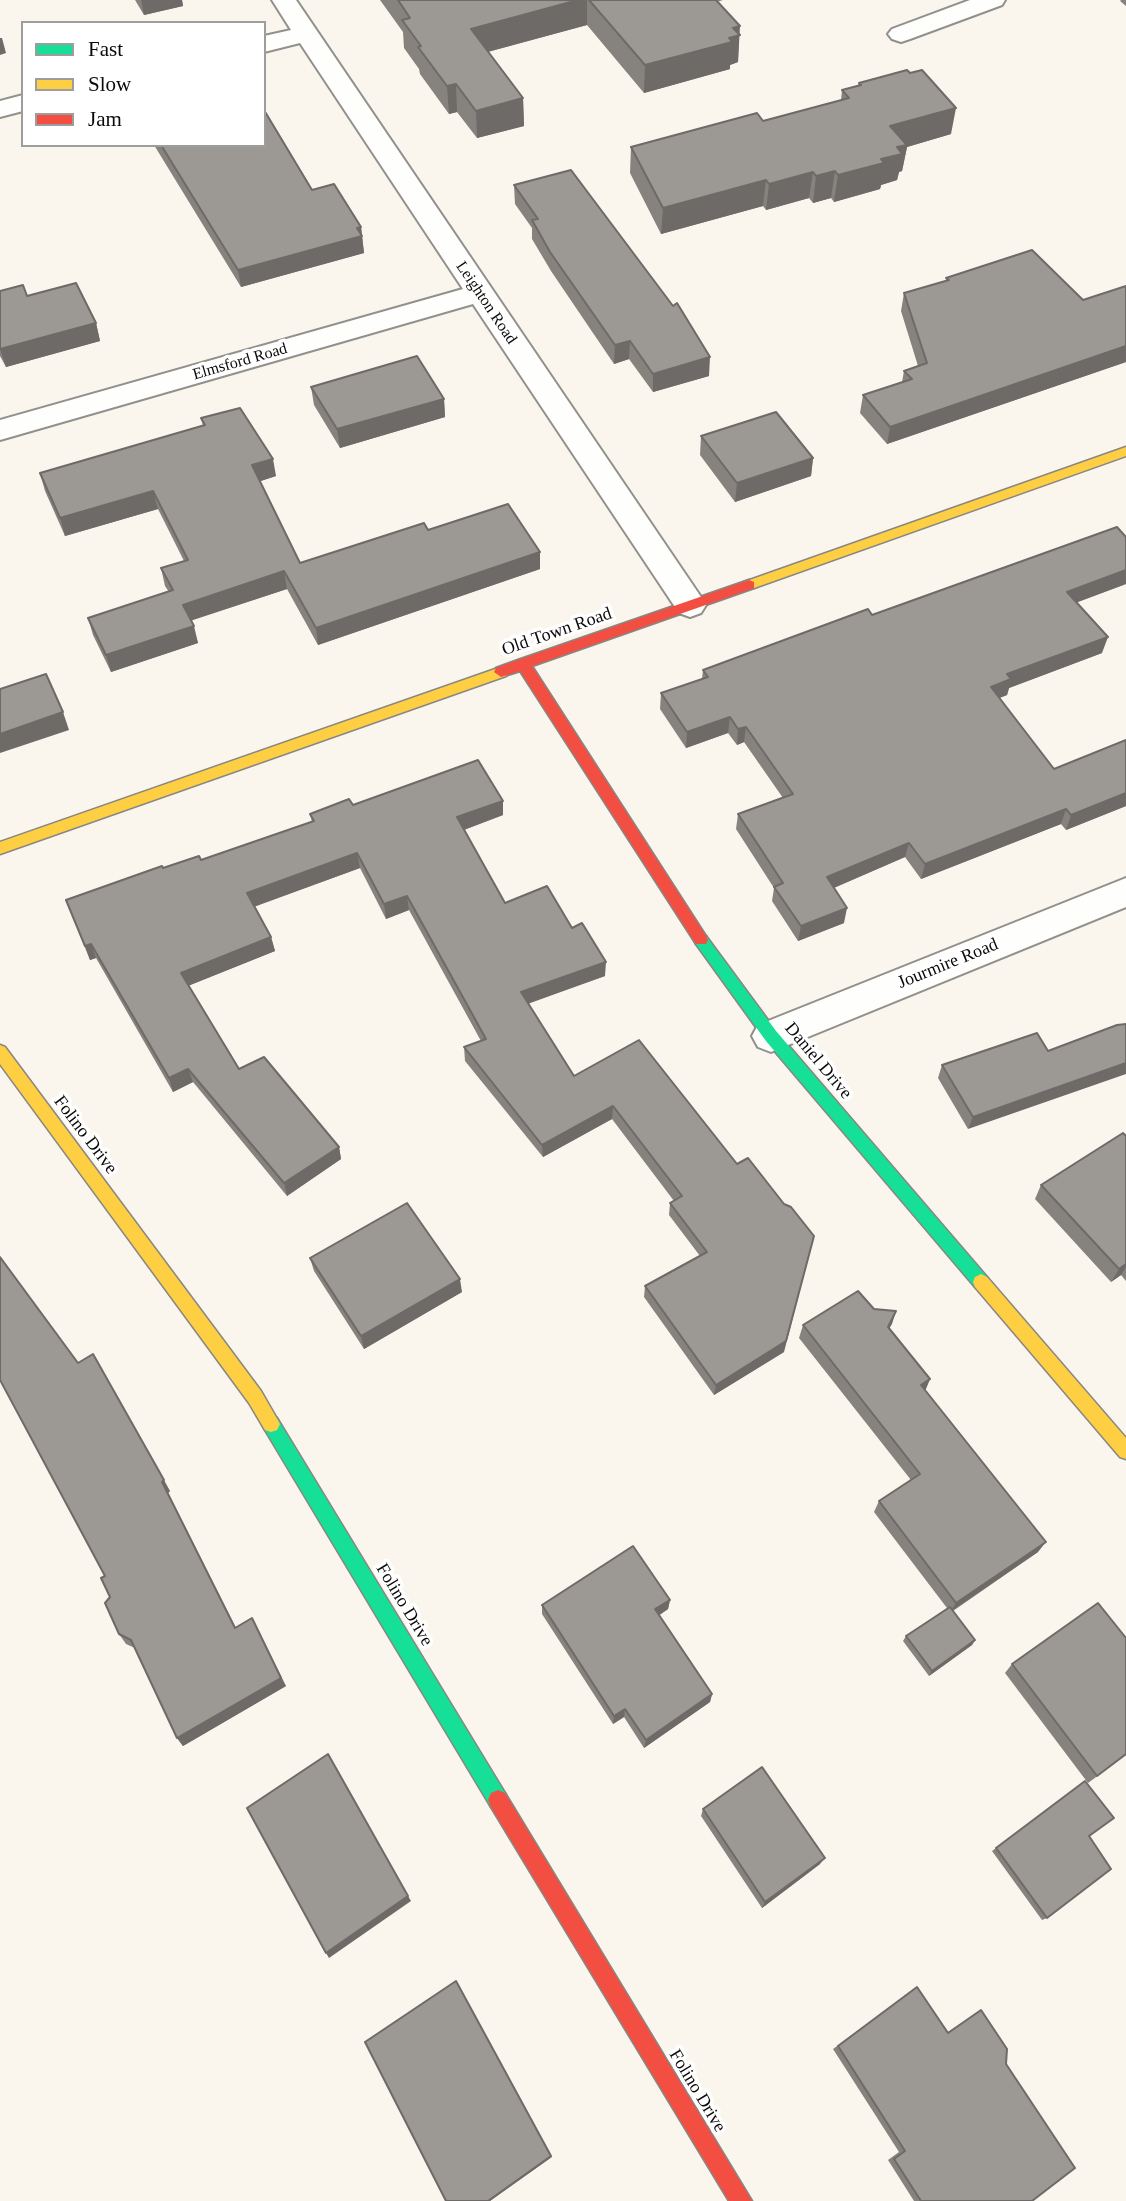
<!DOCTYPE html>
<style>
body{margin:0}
#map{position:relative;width:1126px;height:2201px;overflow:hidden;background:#faf6ed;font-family:Georgia,serif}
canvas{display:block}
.legend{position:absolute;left:21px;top:21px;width:245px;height:126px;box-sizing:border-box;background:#fff;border:2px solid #9d9d9d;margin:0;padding:9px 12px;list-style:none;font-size:21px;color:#0a0a0a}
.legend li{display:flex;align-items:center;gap:14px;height:35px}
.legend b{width:35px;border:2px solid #9d9d9d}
</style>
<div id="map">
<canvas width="1126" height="2201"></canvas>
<ul class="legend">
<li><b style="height:9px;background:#16e098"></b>Fast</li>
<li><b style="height:9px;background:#ffcf43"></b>Slow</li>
<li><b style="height:9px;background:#f24e42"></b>Jam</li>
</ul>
</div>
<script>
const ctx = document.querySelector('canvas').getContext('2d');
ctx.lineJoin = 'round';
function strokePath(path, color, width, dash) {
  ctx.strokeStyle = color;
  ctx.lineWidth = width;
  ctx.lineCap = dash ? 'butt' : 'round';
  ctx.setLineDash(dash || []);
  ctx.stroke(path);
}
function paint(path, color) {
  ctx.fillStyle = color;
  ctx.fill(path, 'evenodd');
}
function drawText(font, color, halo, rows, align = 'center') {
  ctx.font = font + ' Georgia,serif';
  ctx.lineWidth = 7;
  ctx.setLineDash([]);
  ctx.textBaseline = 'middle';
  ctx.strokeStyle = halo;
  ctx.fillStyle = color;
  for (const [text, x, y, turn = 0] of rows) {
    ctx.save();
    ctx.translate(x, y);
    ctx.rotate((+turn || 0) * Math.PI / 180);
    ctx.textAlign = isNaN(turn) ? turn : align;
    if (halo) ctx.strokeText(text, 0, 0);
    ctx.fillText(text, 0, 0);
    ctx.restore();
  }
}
const street = new Path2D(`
 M272 0H296L701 597 706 605 701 613 690 617 679 613 473 304 0 440V420L463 289 300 43 264 52V36L291 30Z
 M970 0H1005L1002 5 910 39 901 42 892 39 888 34 892 29Z
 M23 95V111L0 117V101Z
 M1126 878V907L771 1052 758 1047 752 1036 758 1025Z`);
const fast = new Path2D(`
 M701 934 706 936 776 1031 987 1277 989 1282 987 1287 981 1290 975 1287 766 1041 696 944 694 940 696 936Z
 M271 1416 277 1418 505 1793 508 1800 505 1807 498 1810 491 1807 265 1430 262 1424 265 1418Z`);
const slow = new Path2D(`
 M1126 447V456L754 588H744L742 585 744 582Z
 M501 667 508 672 506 676 0 854V842Z
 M0 1045 5 1047 261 1391 280 1424 277 1430 271 1432 265 1430 249 1403 0 1064Z
 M981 1274 987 1277 1126 1438V1459L1120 1457 975 1287 973 1282 975 1277Z`);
const jam = new Path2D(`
 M749 580 754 582V588L532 666 706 936 708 940 706 944H696L520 671 501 677 494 672 496 668 518 660Z
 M498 1790 505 1793 752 2201H729L491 1807 488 1800 491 1793Z`);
strokePath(street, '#92908c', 4);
strokePath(fast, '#898783', 3);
strokePath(slow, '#898783', 3);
strokePath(jam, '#898783', 3);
paint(street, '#fefefc');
paint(fast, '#16e098');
paint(slow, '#ffcf43');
paint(jam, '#f24e42');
paint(new Path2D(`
 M135 0H182L183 6 144 15Z
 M380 0H723L717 2 739 34 738 62 730 65V69L644 93 587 25 488 52 523 98 524 126 477 138 457 112 449 114 420 74 419 69 404 48 403 32Z
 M1121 0H1126V6L1120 1Z
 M859 83 951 134 907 147 902 171 899 172 897 180 881 185 880 189 834 202 831 198 813 203 809 198 766 210 763 206 661 234 630 173 631 147 763 121 841 100 842 90 858 86Z
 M154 145H264L312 190 361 227 364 253 241 287Z
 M514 185 709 376 653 392 629 359 614 364 551 271 532 239V228L515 204Z
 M946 278 1083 300 1126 286V362L887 444 860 413 863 395 902 382 904 371 918 366 901 311 904 293 946 281Z
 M0 291 27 296 96 323 100 341 6 367 0 356Z
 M311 387 444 399 445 417 340 448 314 405Z
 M201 418 276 476 260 481 300 563 428 530 540 569 318 645 287 589 191 620 198 643 111 672 93 635 88 618 169 592 165 586 161 568 184 561 158 509 65 536 45 491 40 473 203 426Z
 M701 436 813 458 811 476 735 502 700 455Z
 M1126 584 1077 602 1102 653 1009 688 1007 695 999 698 1054 769 1126 740V806L1066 830 1061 824 921 879 905 857 834 888 844 923 798 941 772 901 774 888 736 829 738 814 783 798 744 742 737 745 728 733 686 748 660 709 661 693 702 679 703 670 872 615Z
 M503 801V815L464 830 505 903 572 928 605 976 528 1003 574 1076 639 1040 784 1352 714 1395 644 1297 645 1286 700 1256 669 1215 670 1203 674 1201 612 1119 543 1157 465 1061 464 1047 481 1041 409 910 386 919 360 868 255 906 271 937 275 951 188 986 239 1069 339 1147 341 1159 287 1196 193 1082 173 1092 96 958 90 960 66 900 163 868 201 860 312 822 310 814 353 805Z
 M1037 1033 968 1129 938 1078 942 1065Z
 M1126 1136V1281L1121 1275 1111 1282 1035 1199 1041 1185Z
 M310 1258 462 1292 364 1349 314 1271Z
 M874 1309 896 1311 889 1329 930 1379 925 1391 1038 1552 953 1611 975 1640 972 1645 929 1676 903 1641 906 1636 947 1608 874 1512 879 1501 911 1480 799 1338 803 1325Z
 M0 1380 170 1491 168 1493 236 1628 286 1686 183 1746 177 1738 135 1648 126 1644 119 1634 105 1576Z
 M670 1600 668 1609 659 1615 712 1694 710 1702 644 1748 624 1717 613 1724 542 1614V1605Z
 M1126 1638V1755L1088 1783 1005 1673 1012 1664Z
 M703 1809 820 1864 762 1908 701 1816Z
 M1089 1836 1047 1918 1042 1920 992 1851 996 1848Z
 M917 1987 948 2032 981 2010 1006 2064 1032 2201H914L888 2160 899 2152 833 2049Z`), '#86837f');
paint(new Path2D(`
 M141 0H182L183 6 144 15Z
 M578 0H587V25L472 56 471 29Z
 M740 26 738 62 730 65V69L644 93 645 65 729 38 733 28Z
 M0 38H2L6 53 0 55Z
 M456 84 457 112 449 114 447 86Z
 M523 98 524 126 477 138 476 111Z
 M956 108 951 134 907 147 902 171 899 172 897 180 881 185 880 189 834 202 838 175 890 126Z
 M835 171 831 198 813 203 816 176Z
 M813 172 809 198 766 210 769 184Z
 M766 180 763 206 661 234 663 208Z
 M361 227 364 253 241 287 238 270Z
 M96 323 100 341 6 367 0 349Z
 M630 341 629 359 614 364 615 345Z
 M1126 346V362L887 444 890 427Z
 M710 357 709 376 653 392V374Z
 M444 399 445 417 340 448 337 429Z
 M813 458 811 476 735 502 737 483Z
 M273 459 276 476 255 483 252 465Z
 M153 491 158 509 65 536 60 518Z
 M540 552V569L318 645 316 628Z
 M1126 570V584L1062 608 1067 592Z
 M284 571 287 589 187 622 183 605Z
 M194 626 198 643 111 672 106 655Z
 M1108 637 1102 653 1009 688 1007 695 987 703 991 687 1007 674Z
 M63 712 69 730 0 753V734Z
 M730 717 728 733 686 748 687 732Z
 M746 727 744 742 737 745 738 729Z
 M1126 793V806L1066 830 1071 815Z
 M503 801V815L458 832 457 817Z
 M1066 809 1061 824 921 879 925 864Z
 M909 843 905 857 824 892 827 877Z
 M357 853 360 868 251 908 247 893Z
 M407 896 409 910 386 919 384 904Z
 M847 908 844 923 798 941 801 926Z
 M271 937 275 951 185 987 181 973Z
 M91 944 96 958 90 960 85 946Z
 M606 962 605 976 522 1006 521 992Z
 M1126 1063V1074L968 1129 973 1117Z
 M188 1069 193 1082 173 1092 169 1078Z
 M613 1106 612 1119 543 1157 542 1145Z
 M339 1147 341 1159 287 1196 284 1183Z
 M811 1248 784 1352 714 1395 716 1385Z
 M1126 1264V1267L1121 1275 1111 1282 1119 1269Z
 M460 1279 462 1292 364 1349 361 1336Z
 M896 1311 892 1324 883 1339 888 1327Z
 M930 1379 925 1391 921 1385Z
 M164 1480 170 1491 168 1493 162 1482Z
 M1046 1542 1038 1552 950 1612 956 1603Z
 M670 1600 668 1609 654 1619 655 1609Z
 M252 1618 286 1686 183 1746 177 1738Z
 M975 1640 972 1645 929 1676 932 1671Z
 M712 1694 710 1702 644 1748 646 1740Z
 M625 1709 624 1717 613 1724 614 1716Z
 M825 1858 820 1864 762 1908 765 1902Z
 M408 1896 411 1901 329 1958 326 1953Z
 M551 2156 552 2157 490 2201H488Z`), '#6d6a68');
const building = new Path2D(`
 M398 0H578L471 29 523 98 476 111 456 84 447 86 418 47 421 46 402 20 410 18Z
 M589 0H716L740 26 733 28 740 35 729 38 732 42 645 65Z
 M907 70 910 73 922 70 956 108 890 126 907 145 897 147 902 154 881 159 884 163 838 175 835 171 816 176 813 172 769 184 766 180 663 208 631 147 757 113 763 121 849 98 842 90 861 85 859 83Z
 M264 110 312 190 334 184 361 227 357 228 362 236 238 270 161 145H264Z
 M571 170 673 306 677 303 710 357 653 374 630 341 615 345 550 252 532 220 538 219 514 185Z
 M1032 250 1083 300 1126 286V346L890 427 863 395 912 379 904 371 927 363 904 293 949 280 946 278Z
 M76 283 96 323 0 349V291L23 285 27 296Z
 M417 356 444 399 337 429 311 387Z
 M240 408 273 459 252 465 300 563 424 523 428 530 508 504 540 552 316 628 284 571 183 605 194 626 106 655 88 618 173 590 161 568 188 560 153 491 60 518 40 473 205 425 201 418Z
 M776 412 813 458 737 483 701 436Z
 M1117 527 1126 537V570L1067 592 1108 637 1007 674 1011 679 991 687 1054 769 1126 740V793L1071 815 1066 809 925 864 909 843 827 877 847 908 801 926 774 887 783 883 738 814 793 794 746 727 738 729 730 717 687 732 661 693 708 677 703 670 868 609 872 615Z
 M46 674 63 712 0 734V689Z
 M478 760 503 801 457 817 505 903 547 886 572 928 582 923 606 962 521 992 574 1076 639 1040 737 1164 748 1158 784 1204 791 1207 814 1236 786 1341 716 1385 645 1286 707 1252 670 1203 682 1196 613 1106 542 1145 464 1047 486 1039 407 896 384 904 357 853 247 893 271 937 181 973 239 1069 264 1057 339 1147 284 1183 188 1069 169 1078 91 944 85 946 66 900 162 866 163 868 199 856 201 860 314 821 310 814 349 799 353 805Z
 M1126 1024V1063L973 1117 942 1065 1037 1033 1048 1051 1117 1025Z
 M1123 1133 1126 1136V1264L1119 1269 1041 1185Z
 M407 1203 460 1279 361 1336 310 1258Z
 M0 1257 78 1363 93 1354 164 1480 162 1482 235 1628 252 1618 281 1678 177 1738 131 1640 119 1634 105 1603 110 1597 101 1578 105 1576 0 1380Z
 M858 1291 874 1309 896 1311 888 1327 930 1379 921 1385 1046 1542 956 1603 879 1501 920 1474 803 1325Z
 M633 1546 670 1600 655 1609 712 1694 646 1740 625 1709 614 1716 542 1605Z
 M1098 1603 1126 1638V1754L1097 1776 1012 1664Z
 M950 1607 975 1640 932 1671 906 1636Z
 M328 1754 408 1896 326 1953 247 1808Z
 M762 1767 825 1858 765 1902 703 1809Z
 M1085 1781 1114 1818 1089 1836 1111 1869 1047 1918 996 1848Z
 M456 1981 551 2156 488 2201H446L365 2042Z
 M917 1987 948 2033 981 2010 1007 2049 1006 2064 1075 2168 1032 2201H921L894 2159 905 2151 838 2046Z`);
paint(building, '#9c9894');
strokePath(building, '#6d6a68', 2);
drawText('16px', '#0a0a0a', '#fff', [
 ["Leighton Road",486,303,56],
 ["Elmsford Road",240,362,-16]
]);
drawText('18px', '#0a0a0a', '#fff', [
 ["Old Town Road",557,632,-19],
 ["Jourmire Road",948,964,-22],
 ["Daniel Drive",818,1061,50],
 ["Folino Drive",85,1135,53],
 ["Folino Drive",404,1605,59],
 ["Folino Drive",697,2091,59]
]);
</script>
